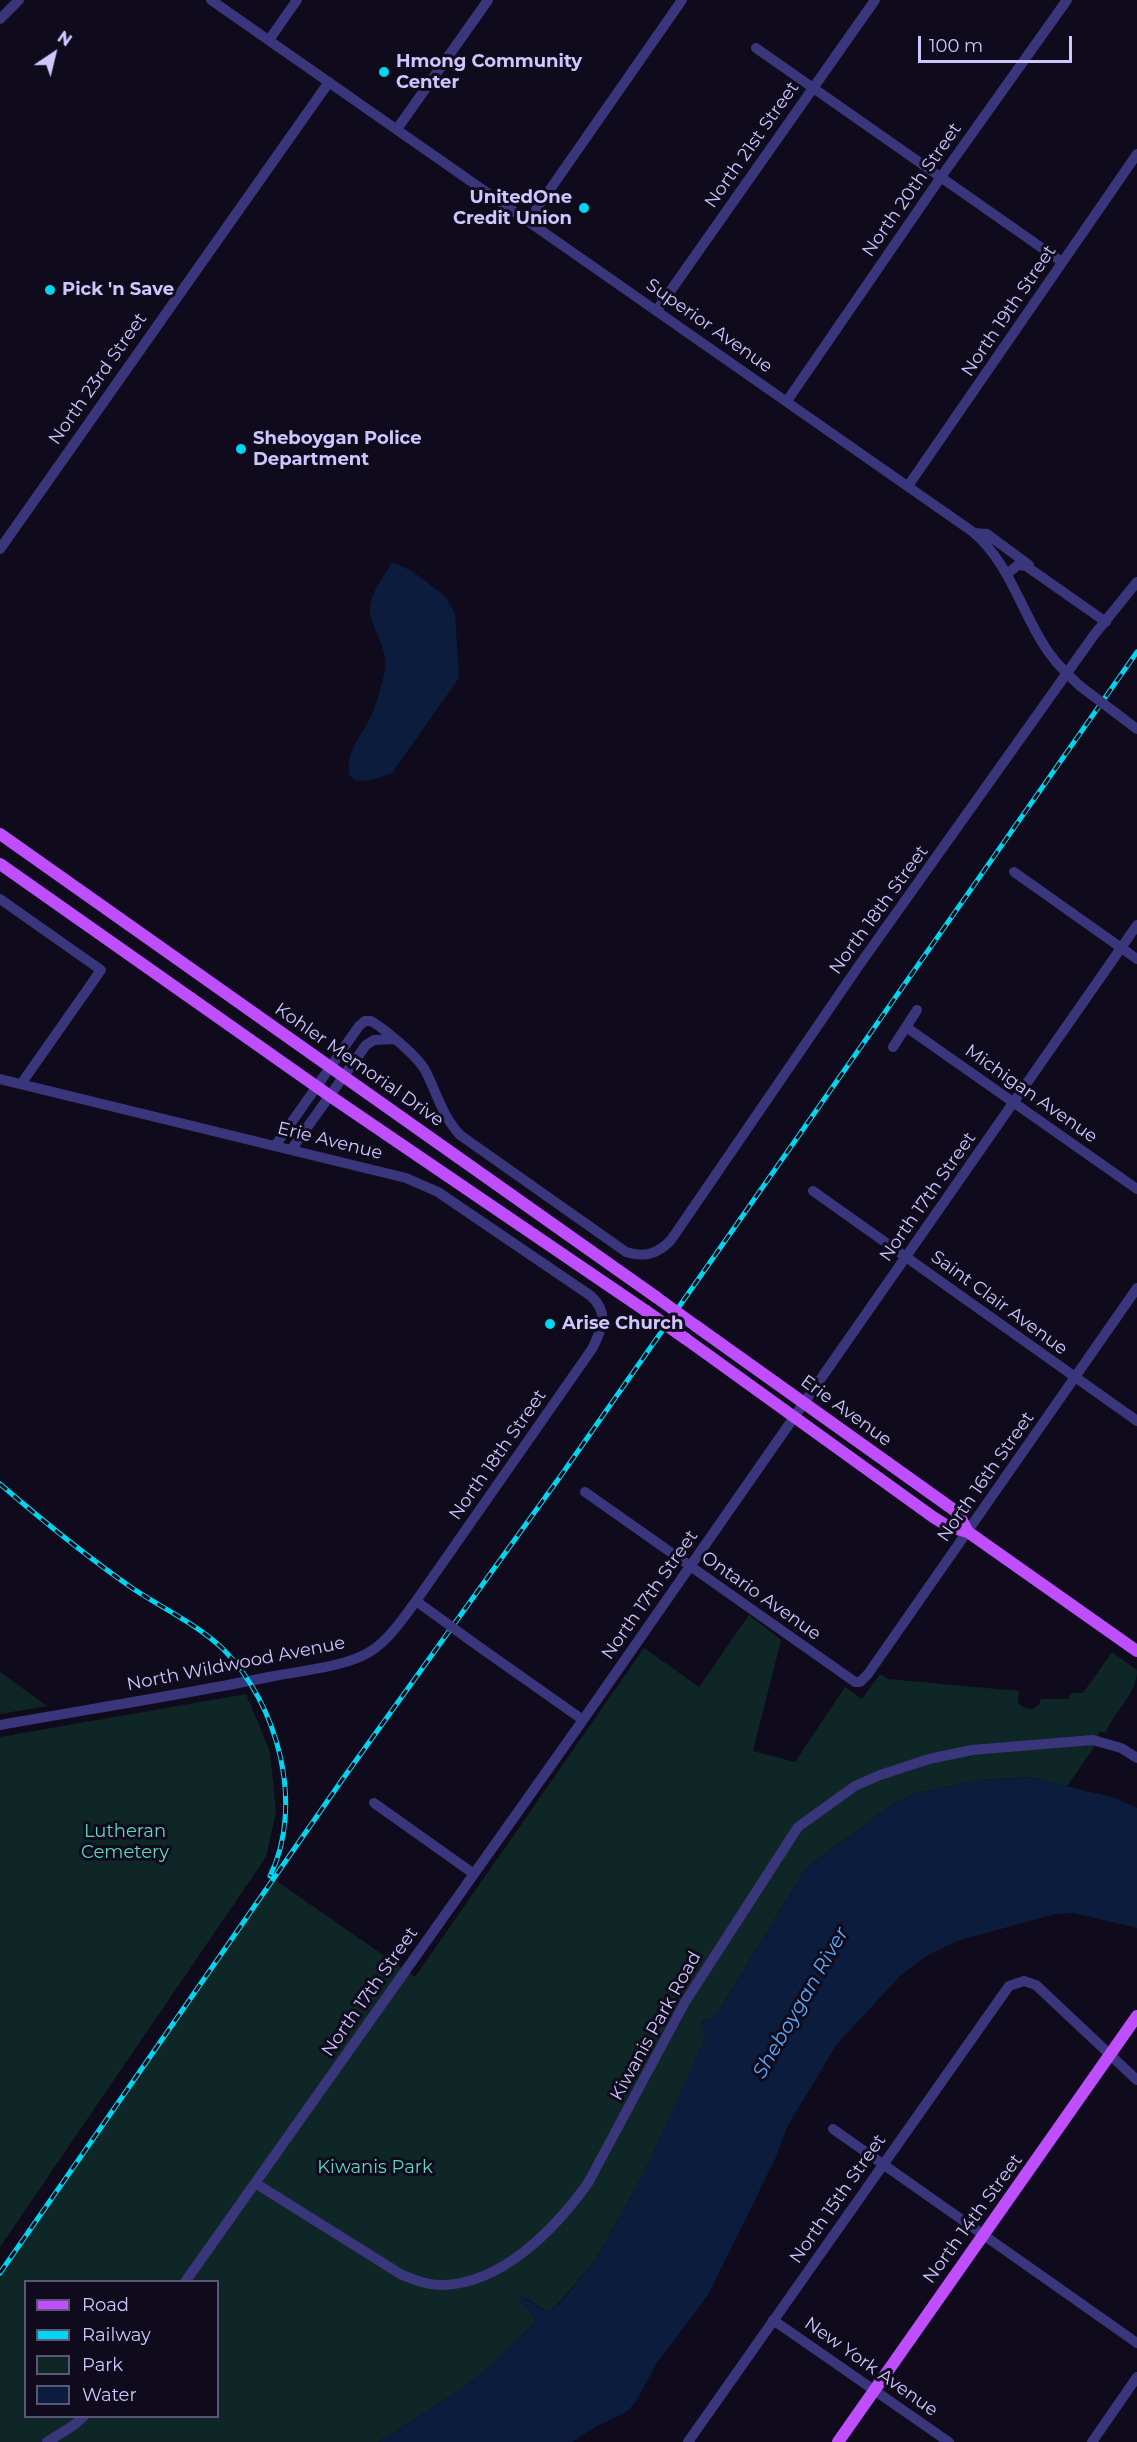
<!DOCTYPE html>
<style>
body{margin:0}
#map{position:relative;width:1137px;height:2442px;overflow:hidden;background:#0f0b1d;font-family:Montserrat,sans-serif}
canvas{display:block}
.legend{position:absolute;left:24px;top:2280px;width:195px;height:138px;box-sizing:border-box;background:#0f0b1d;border:2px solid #5b5677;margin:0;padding:8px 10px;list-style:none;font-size:18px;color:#cec7ff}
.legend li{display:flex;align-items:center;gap:12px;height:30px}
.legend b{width:30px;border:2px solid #5b5677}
.north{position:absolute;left:24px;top:24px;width:60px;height:60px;-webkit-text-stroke:4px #0f0b1d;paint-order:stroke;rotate:35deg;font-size:16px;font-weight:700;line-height:24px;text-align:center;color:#cec7ff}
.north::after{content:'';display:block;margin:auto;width:21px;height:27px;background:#cec7ff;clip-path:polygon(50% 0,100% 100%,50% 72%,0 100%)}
.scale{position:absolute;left:918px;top:36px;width:154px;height:27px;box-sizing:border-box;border:3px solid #cec7ff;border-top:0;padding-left:8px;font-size:18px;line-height:21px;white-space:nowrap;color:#cec7ff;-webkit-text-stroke:4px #0f0b1d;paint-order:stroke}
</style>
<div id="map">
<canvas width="1137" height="2442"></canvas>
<ul class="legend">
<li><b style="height:8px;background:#bf4ffe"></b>Road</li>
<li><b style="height:8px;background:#01d6f1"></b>Railway</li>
<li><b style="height:16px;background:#0f2626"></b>Park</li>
<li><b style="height:16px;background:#0b1c3c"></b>Water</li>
</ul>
<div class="north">N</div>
<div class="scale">100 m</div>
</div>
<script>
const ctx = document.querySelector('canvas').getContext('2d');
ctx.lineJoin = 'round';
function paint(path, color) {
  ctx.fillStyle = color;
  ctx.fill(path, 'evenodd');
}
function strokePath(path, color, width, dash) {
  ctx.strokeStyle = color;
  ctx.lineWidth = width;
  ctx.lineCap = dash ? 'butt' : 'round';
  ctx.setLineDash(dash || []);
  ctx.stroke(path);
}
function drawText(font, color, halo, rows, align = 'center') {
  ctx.font = font + ' Montserrat,sans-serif';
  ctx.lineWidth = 6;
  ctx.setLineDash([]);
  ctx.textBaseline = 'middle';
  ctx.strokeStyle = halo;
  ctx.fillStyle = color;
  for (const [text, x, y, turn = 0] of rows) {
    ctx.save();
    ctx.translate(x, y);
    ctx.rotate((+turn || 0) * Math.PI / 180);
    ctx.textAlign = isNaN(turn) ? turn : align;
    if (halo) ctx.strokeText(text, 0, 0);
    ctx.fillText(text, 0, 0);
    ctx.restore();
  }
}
paint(new Path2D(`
 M749 1615 781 1640 753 1751 795 1762 845 1687 862 1699 880 1674 888 1679 1019 1691 1018 1703C1027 1711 1037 1712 1041 1699H1068L1072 1693H1083L1112 1652 1137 1670C1137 1695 1115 1709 1106 1732H1099L1095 1746 1067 1786 1031 1777 979 1780 913 1794 890 1806 806 1868 715 2017 702 2020 706 2035 684 2087 643 2175 596 2259 559 2303 550 2310H545L522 2296 534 2316 535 2323 504 2354 465 2387 378 2442H0V2277L275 1880 415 1977 644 1648 699 1687ZM26 2282H218V2416H26Z
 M0 1672 47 1706 0 1714Z
 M246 1694 270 1752 276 1812 266 1857 0 2247V1737Z`), '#0f2626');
paint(new Path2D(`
 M392 562 412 571 446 597 455 614 459 678 392 773 372 780 356 781 349 775C346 752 359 739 369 720 377 705 381 687 385 671 389 650 373 632 370 613 368 595 384 577 392 562Z
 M1032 1777 1085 1791 1113 1797 1137 1808V1928L1074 1913 1056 1914 960 1940 928 1955 901 1975 837 2044 787 2127 776 2157 708 2295 657 2363 636 2401 628 2411 595 2427 572 2442H378L465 2387 531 2328 535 2323 534 2316 519 2301 521 2296 544 2310H550L560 2303 596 2259 643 2175 706 2035 701 2024 702 2020 715 2017 806 1868 890 1806 913 1794 979 1780Z`), '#0b1c3c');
strokePath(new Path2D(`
 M211 0 973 532C1006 560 1018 601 1039 637 1049 656 1064 672 1080 686
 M0 19 19 0
 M269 40 297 0
 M756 48 1062 262
 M397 129 488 0
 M528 221 682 0
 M657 310 875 0
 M787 401 941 177 1067 0
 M908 486 1137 154
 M974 533 987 534 1029 565
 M0 549 329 82
 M1007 574 1018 565 1026 566 1106 622
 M1014 872 1137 959
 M0 899 101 970 21 1084
 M906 1027 1137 1189
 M893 1047 917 1010
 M0 1079 406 1178 438 1192 591 1296C610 1314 602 1329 592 1349L416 1601C401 1621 386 1645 362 1656 336 1668 297 1671 269 1677 180 1695 90 1709 0 1725
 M275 1146 359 1026 365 1021H371C385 1029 417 1056 425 1070 437 1093 442 1116 460 1135L626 1252C644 1258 658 1254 671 1240L860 964 1094 635 1137 582
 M291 1150 366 1045 374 1040 394 1039
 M813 1191 1137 1421
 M585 1492 855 1682H860L868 1674 1137 1288
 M416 1601 434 1614
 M478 1646 583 1720
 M374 1803 474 1874
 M833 2129 1137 2343
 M255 2183 402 2275C415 2280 427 2285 442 2285 502 2284 555 2229 588 2183L685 2002 798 1827 855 1786 880 1775 929 1759 972 1750 1093 1740 1121 1748 1137 1758
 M185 2282 583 1720 1137 925
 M773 2320 949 2442
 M47 2442 74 2425 84 2416
 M688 2442 1009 1986 1024 1981 1036 1985 1137 2080
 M1092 2442 1137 2377`), '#3a367b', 10);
strokePath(new Path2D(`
 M0 834 656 1297
 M0 864 330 1096 646 1311
 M696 1326 954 1510 960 1517 968 1532
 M686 1339 933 1517 949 1527 968 1532 1137 1651
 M838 2442 1137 2016`), '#bf4ffe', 12);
const rail = new Path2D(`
 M0 1484C43 1521 86 1556 132 1588 162 1608 197 1624 223 1649 278 1704 305 1805 270 1876
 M0 2273 342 1780 562 1474 1137 652`);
strokePath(rail, '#01d6f1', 5);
strokePath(rail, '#0f0b1d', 3, [9]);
strokePath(new Path2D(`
 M1080 686 1137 729
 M434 1614 478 1646`), '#3a367b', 10);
strokePath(new Path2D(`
 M656 1297 696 1326
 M646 1311 686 1339`), '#bf4ffe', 12);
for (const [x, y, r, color] of [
 [384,72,6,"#01d6f1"],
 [584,208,6,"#01d6f1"],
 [50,290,6,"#01d6f1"],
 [241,449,6,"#01d6f1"],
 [550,1324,6,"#01d6f1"]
]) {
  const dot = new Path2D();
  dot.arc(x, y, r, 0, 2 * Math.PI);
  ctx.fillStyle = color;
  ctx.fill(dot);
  strokePath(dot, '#0f0b1d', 2);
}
drawText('bold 18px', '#cec7ff', '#0f0b1d', [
 ["Hmong Community",396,62],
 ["Center",396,83],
 ["UnitedOne",572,198,"right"],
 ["Credit Union",572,219,"right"],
 ["Pick 'n Save",62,290],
 ["Sheboygan Police",253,439],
 ["Department",253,460],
 ["Arise Church",562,1324]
], 'left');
drawText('18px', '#cec7ff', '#0f0b1d', [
 ["North 21st Street",752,145,-55],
 ["North 20th Street",912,190,-55],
 ["North 19th Street",1009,311,-56],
 ["Superior Avenue",709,326,35],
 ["North 23rd Street",98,379,-55],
 ["North 18th Street",879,910,-54],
 ["Kohler Memorial Drive",359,1065,35],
 ["Michigan Avenue",1031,1094,35],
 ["Erie Avenue",330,1141,14],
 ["North 17th Street",928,1197,-55],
 ["Saint Clair Avenue",999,1303,36],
 ["Erie Avenue",846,1411,36],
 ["North 18th Street",498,1455,-55],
 ["North 16th Street",986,1477,-55],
 ["North 17th Street",650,1595,-55],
 ["Ontario Avenue",761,1596,35],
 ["North Wildwood Avenue",236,1664,-11],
 ["North 17th Street",370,1992,-55],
 ["Kiwanis Park Road",656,2026,-61],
 ["North 15th Street",838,2199,-55],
 ["North 14th Street",973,2219,-54],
 ["New York Avenue",871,2367,35]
]);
drawText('18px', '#55ddbd', '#0f0b1d', [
 ["Lutheran",125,1832],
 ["Cemetery",125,1853],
 ["Kiwanis Park",375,2168]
]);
drawText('italic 20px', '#56aefe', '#0f0b1d', [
 ["Sheboygan River",801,2003,-60]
]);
</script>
